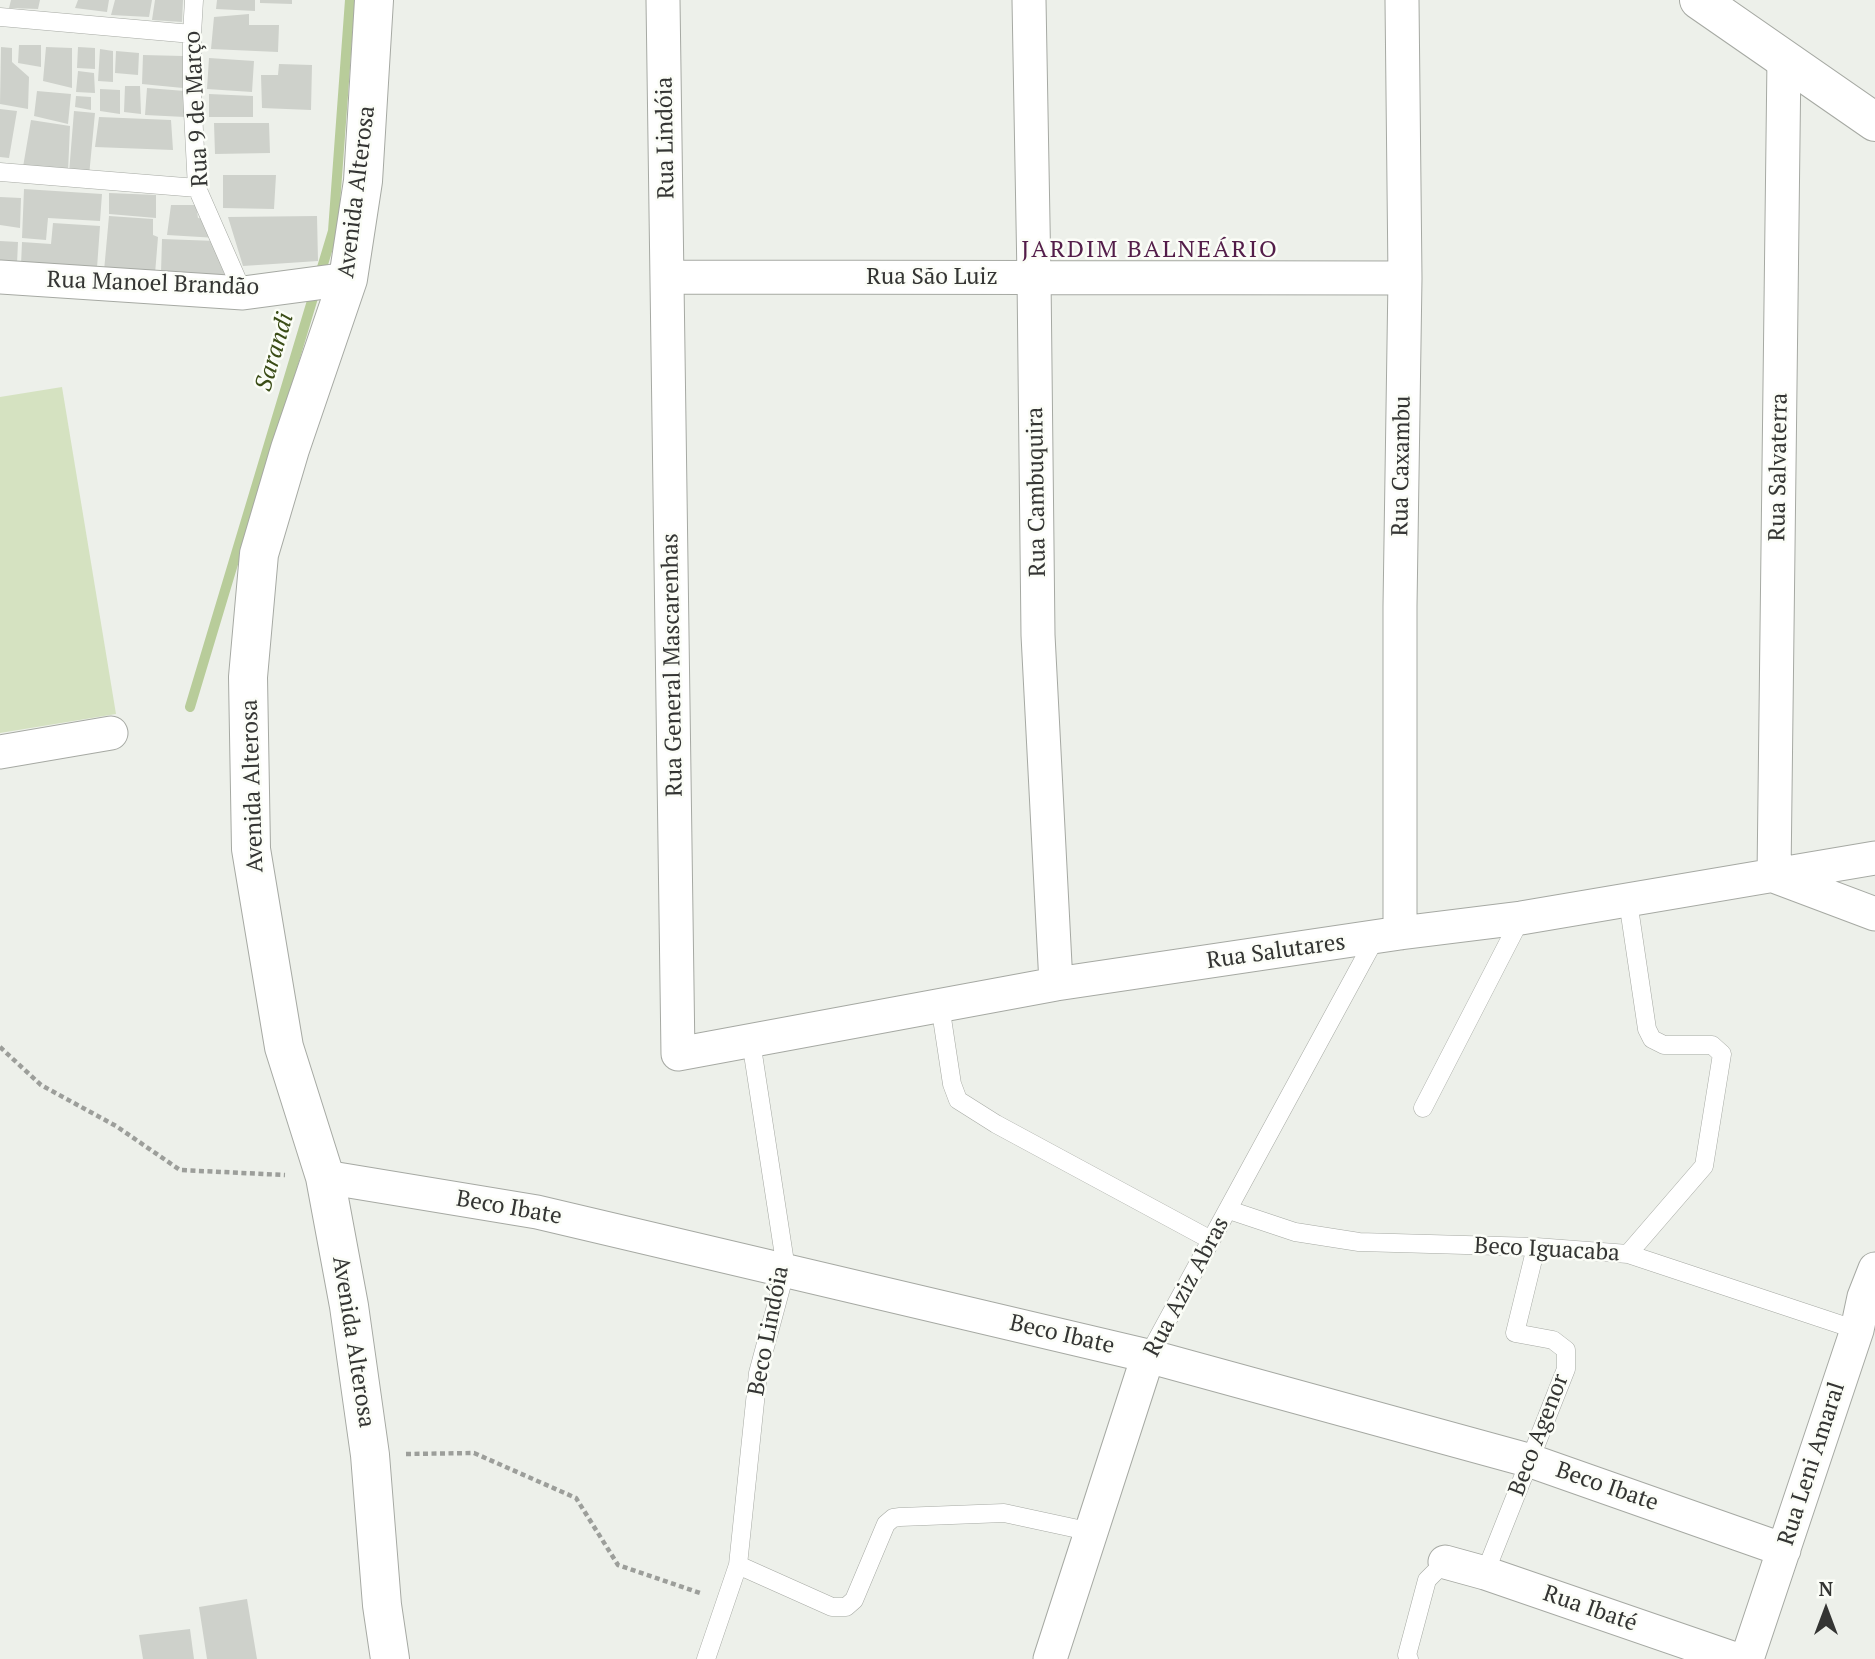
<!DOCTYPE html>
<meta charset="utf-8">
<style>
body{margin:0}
#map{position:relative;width:1875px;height:1659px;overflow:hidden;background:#edf0ea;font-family:"PT Serif",serif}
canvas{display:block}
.north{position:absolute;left:1791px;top:1575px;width:70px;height:70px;-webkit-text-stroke:5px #fbfdf7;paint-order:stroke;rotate:0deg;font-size:19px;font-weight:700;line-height:28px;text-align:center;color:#343533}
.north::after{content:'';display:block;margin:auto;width:24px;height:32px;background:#343533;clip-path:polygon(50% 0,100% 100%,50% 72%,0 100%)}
</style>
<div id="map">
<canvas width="1875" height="1659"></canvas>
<div class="north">N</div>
</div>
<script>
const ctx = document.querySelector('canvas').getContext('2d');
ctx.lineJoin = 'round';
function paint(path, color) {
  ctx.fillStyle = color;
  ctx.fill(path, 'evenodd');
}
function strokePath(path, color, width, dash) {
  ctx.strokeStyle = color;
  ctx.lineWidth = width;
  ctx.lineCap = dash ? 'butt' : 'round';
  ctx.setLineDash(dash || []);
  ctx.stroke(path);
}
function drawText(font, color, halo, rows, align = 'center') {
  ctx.font = font + ' "PT Serif",serif';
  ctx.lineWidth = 5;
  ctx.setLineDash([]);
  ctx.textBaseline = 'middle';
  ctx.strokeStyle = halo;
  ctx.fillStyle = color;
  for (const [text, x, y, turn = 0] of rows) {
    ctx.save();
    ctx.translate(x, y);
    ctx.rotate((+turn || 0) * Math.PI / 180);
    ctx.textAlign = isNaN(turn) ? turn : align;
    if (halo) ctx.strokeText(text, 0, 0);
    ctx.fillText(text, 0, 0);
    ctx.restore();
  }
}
paint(new Path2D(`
 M62 387 116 714 0 733V397Z`), '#d5e2c1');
strokePath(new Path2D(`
 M190 707 333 231 350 0`), '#b8cc9a', 10);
paint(new Path2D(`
 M11 0H40L38 9 9 8Z
 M78 0H109L107 12 75 8Z
 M115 0H152L149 17 111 15Z
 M155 0H183L182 22 152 20Z
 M217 0H255V11L216 9Z
 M260 0H292V4L260 3Z
 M249 14V25H279L278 52 211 49 214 17Z
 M19 45H41V67L18 63Z
 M1 47 12 48V62L29 77 28 109 0 104Z
 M46 47 72 48V88L43 81Z
 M78 47 95 48V69L77 68Z
 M100 49 113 51V82L98 81Z
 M116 51 139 53 138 75 115 73Z
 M143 55 183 56V88L142 84Z
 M209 58 254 61 252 92 207 89Z
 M279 64 312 65 311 110 262 108 261 75H278Z
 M78 71 94 73 95 93 76 92Z
 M125 86H140L141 114 124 112Z
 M147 88 185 91V117L145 115Z
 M100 89 120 90V114L100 111Z
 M37 91 71 94 68 124 34 116Z
 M209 94 253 96V117H209Z
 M76 96 91 97V110L75 107Z
 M0 109 17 111 9 158 0 157Z
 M74 111 95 113 89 176 69 173Z
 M99 117 171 120 173 150 95 147Z
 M31 120 70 126 68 172 23 167Z
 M214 123H269L270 153 215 154Z
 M223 175H276L274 209 223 208Z
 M24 189 102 194 100 221 48 218 46 240 22 238Z
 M109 193 156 195V218L109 214Z
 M0 197 21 198 20 228 0 225Z
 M171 205H196L198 218 210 219 217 238 167 235Z
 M109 216 153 219V235L158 237 155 274 104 271Z
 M317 216 318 261 243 266 228 217Z
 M53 223 100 226 97 268 21 265 22 242 51 244Z
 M162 239 216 241 225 277 161 273Z
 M0 241 18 242 17 264 0 263Z
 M247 1599 257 1659H207L199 1607Z
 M190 1629 194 1659H143L139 1635Z`), '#ced1cb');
const lane = new Path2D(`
 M194 0 192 34V93L197 188 243 293
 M0 17 192 34
 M0 172 197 188
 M940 1005 952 1084 958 1100 996 1124 1211 1240
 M1423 1108 1521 918
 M1229 1210 1295 1232 1359 1242 1536 1247 1628 1254 1857 1330
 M1628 1254 1704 1166 1722 1054 1712 1045H1664L1652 1039 1647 1029 1628 901
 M1148 1356 1376 937
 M738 1565 832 1607H846L854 1600 886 1524 893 1518 900 1517 1004 1513 1092 1532
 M1485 1573 1566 1369V1350L1553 1340 1515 1333 1536 1247
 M706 1659 738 1565 758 1373 786 1269 751 1041
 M1409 1659 1407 1655 1427 1580 1445 1562`);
const street = new Path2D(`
 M663 0 678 1054 1056 984 1400 933 1521 918 1875 858
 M1029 0 1034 277 1038 635 1056 984
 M1784 58 1774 876 1875 914
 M0 277 243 293 348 279
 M668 277 1405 278
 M0 752 111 733
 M1400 933V606L1405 278 1402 0
 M325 1177 537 1212 1148 1356 1531 1461 1784 1550
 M1445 1562 1485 1573 1735 1659
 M1050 1659 1148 1356
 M1747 1659 1857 1330 1864 1297 1875 1269`);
const secondary = new Path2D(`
 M374 0 363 181 348 279 290 449 259 554 248 677 251 849 284 1047 325 1177 349 1306 370 1455 382 1605 390 1659
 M1699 0 1875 122`);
strokePath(lane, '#a6a9a3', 19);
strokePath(street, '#a6a9a3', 35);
strokePath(secondary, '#a6a9a3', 40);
strokePath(new Path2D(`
 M0 1047 41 1085 116 1126 180 1170 285 1175
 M406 1454 474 1453 576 1498 618 1565 700 1593`), '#9c9e9a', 4.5, [5, 3.5]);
strokePath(lane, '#fff', 18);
strokePath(street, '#fff', 33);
strokePath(secondary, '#fff', 38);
drawText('23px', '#343533', '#fbfdf7', [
 ["Rua 9 de Março",197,109,-93],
 ["Rua Lindóia",666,138,-91],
 ["Avenida Alterosa",357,192,-83],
 ["Rua São Luiz",932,277],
 ["Rua Manoel Brandão",153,284,2],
 ["Rua Caxambu",1402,466,-89],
 ["Rua Salvaterra",1779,467,-89],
 ["Rua Cambuquira",1037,492,-91],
 ["Rua General Mascarenhas",673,665,-91],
 ["Avenida Alterosa",253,786,-92],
 ["Rua Salutares",1276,952,-8],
 ["Beco Ibate",509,1208,10],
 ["Beco Iguacaba",1547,1250,3],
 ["Rua Aziz Abras",1187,1287,-62],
 ["Beco Lindóia",769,1331,-79],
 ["Beco Ibate",1062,1335,13],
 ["Avenida Alterosa",353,1342,81],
 ["Beco Agenor",1539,1435,-69],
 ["Rua Leni Amaral",1812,1464,-72],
 ["Beco Ibate",1607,1487,19],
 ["Rua Ibaté",1590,1609,19]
]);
ctx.letterSpacing = '2px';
drawText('24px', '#531d49', '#fbfdf7', [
 ["JARDIM BALNEÁRIO",1150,250]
]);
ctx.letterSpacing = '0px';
drawText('italic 24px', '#3a4c16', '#fbfdf7', [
 ["Sarandi",275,352,-73]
]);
</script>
